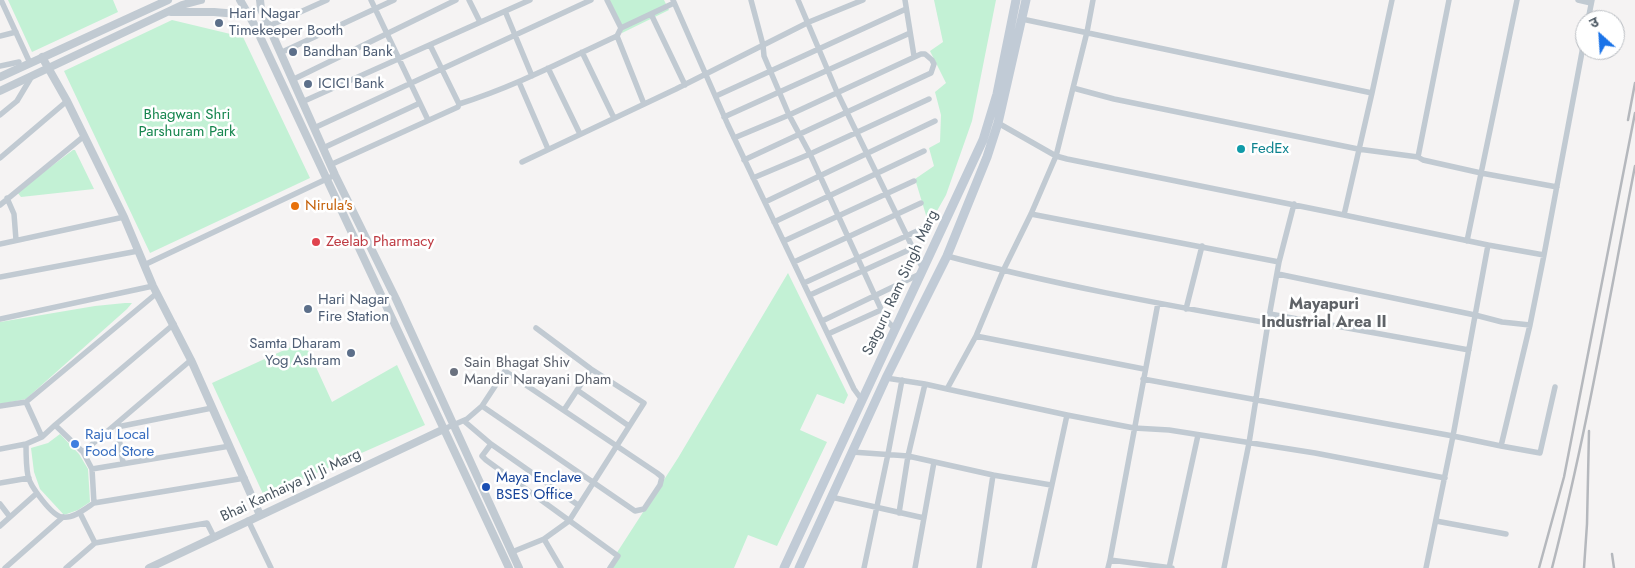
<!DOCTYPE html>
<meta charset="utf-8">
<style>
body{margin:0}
#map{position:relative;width:1635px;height:568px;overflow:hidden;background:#f5f3f3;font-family:Jost,"Noto Sans Devanagari",sans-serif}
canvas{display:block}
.north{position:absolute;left:1575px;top:10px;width:50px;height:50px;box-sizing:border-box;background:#fff;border:1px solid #b7bbc0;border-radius:50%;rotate:334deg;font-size:14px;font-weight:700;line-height:20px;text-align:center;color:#4a5661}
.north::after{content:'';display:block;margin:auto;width:18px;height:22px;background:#1a73e8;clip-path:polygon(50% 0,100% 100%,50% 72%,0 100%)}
</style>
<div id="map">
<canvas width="1635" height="568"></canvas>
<div class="north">उ</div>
</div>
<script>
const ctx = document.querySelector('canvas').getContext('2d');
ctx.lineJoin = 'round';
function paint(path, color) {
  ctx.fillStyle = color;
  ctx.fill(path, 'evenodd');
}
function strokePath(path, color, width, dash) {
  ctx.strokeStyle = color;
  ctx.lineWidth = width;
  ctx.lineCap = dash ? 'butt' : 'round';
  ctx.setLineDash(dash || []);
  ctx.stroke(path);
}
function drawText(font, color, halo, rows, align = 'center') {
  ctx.font = font + ' Jost,sans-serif';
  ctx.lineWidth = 5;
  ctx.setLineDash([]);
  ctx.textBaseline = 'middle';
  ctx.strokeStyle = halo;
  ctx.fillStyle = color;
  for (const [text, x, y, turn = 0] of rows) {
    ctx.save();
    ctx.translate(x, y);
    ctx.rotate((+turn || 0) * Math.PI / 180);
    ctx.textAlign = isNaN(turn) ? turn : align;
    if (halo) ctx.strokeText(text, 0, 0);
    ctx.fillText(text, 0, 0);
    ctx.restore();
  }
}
paint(new Path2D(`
 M8 0H113L118 12 32 52Z
 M606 0H664L669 10 622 33Z
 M934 0H996L972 121 946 195 929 225 915 179 934 166 929 148 940 142 941 115 935 92 946 83 930 51 943 42Z
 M172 20 243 37 310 178 150 253 64 71Z
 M73 150H75L94 189 21 197 17 192Z
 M788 273 848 395 844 404 817 394 800 430 827 442 777 546 748 535 734 568H607L678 458Z
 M125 303H132L127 309 26 399 0 404V322L95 306Z
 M304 341 332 402 397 365 425 425 264 496 212 383Z
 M60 434 79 454 88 469 90 502 78 510 64 515 40 489 34 472 31 448 48 443Z`), '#c3f1d5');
strokePath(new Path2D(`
 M1 0 30 63
 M371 0 428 120
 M469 0 480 22
 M607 0 621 28
 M673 0 728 125 854 389 862 400
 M751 0 763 45 764 56 789 115 810 154 886 320 895 329
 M798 0 837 92 923 269
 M905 0 914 56
 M1093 0 1087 32 1056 156 1031 214 1003 271 976 336 947 389 1067 415 1134 428 1169 430 1315 453 1445 478
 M1578 0 1591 3
 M505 11 532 76
 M651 14 685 85
 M1588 20 1592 0
 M269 26 327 0
 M0 36 16 32
 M617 36 644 104
 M582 52 614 118
 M280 53 394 0
 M0 66 19 62
 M548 68 580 134
 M292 80 456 0
 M519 82 548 149
 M1073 88 1114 99 1358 149 1418 157 1423 160 1481 173 1557 187
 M1372 93 1392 0
 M716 96 906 9
 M302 102 530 0
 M459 104C514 87 565 60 617 36L621 28 674 3
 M0 115 17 101 32 76
 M724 117 910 33
 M998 123 1056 156 1067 159 1344 215 1372 93 1022 19
 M314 128 591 0
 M734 138 789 115 921 54H925L932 60 934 64 931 73 744 160
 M323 148 420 103
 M1418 157 1449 0
 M0 158 67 101
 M522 162 676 89 809 22 863 0
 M330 165 458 107 459 104 430 45
 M753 178 810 154 929 99
 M7 198 14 214 16 240
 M765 202 935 121
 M0 205 84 136
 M1031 214 1279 262
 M1344 215 1488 245 1453 436 1501 446 1530 325 1544 255
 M774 222 924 151
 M784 241 914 181
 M1467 241 1517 0
 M0 244 124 217
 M1488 245 1544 255 1585 36
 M947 256C1052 284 1160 304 1268 323L1249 443 1224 568
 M794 262 921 203
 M144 265 335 175
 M1278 274 1475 315 1502 322 1530 325
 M0 277 138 251
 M804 283 928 226
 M810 295 913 248
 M1158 303 1110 560 1172 568
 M1186 309 1202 246
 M1270 314 1469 350
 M1269 317 1279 262 1294 204
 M0 319 153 286
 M822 321 920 274
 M828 334 881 310
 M976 336 1144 369
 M886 378 925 384 947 389
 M1143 379 1453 436 1426 568
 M925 384 908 456 993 475 979 568
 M577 390 629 426
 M26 402 42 437
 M0 406 26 402 157 293
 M564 410 591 369
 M464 421 491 444 578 505
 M55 425 174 324
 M117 425 123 463
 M117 427 212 408
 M444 429 467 419 482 406 505 371 657 473 662 477 660 485 644 509 635 511 482 406
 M491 444 482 456 486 460 618 556 610 568
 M1501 446 1540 453 1555 387
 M0 449 26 444
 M83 452 191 360
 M852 452 908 456 899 513
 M92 469 230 446
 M993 475 1051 485
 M0 483 29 478
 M831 497 924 518
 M94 503 92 469 83 452 55 425 42 437 26 444C26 455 26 466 28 476 30 486 52 516 62 517 73 519 85 509 94 503L245 478
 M0 504 10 517
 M80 513 95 543
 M248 520 271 568
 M1436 521 1506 534
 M0 526 37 493
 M544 539 561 568
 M512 552 544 539 569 521 644 403 591 369 536 328
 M5 568 63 517
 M66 568 95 543 207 523 214 537
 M864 568 888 454 902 380
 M915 568 934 462
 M1034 568 1067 415
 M1108 568 1110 560
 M1169 568 1198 435`), '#c1cad2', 5.5);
strokePath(new Path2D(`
 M240 0 255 26 509 568
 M260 0 261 9 335 175 396 299 519 568
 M171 12H214L249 15
 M42 57 67 101 124 217 153 286 191 360 260 515
 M0 77 168 0
 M0 91 182 5 201 0
 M149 568 444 429`), '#c1cad2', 8);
strokePath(new Path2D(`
 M784 568 983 140 997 94 1016 0
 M799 568 886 378 947 256 987 157 998 123 1026 0`), '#c1cbd6', 9);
strokePath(new Path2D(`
 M1628 120 1635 83
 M1612 554 1614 568
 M1539 568 1564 477 1635 113
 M1552 568C1586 436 1609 300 1635 166
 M1584 568 1587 524 1589 431`), '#b5b8bd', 2.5);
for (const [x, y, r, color] of [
 [219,23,5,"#5c6f8a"],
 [293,52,5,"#5c6f8a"],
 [308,84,5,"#5c6f8a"],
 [1241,149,5,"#0f9aa8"],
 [295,206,5,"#e8710a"],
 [316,242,5,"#e0444e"],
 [308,309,5,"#5c6f8a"],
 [351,353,5,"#5c6f8a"],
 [454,372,5,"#6b7280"],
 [75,444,5,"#3f7fe0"],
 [486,487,5,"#1a4fb4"]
]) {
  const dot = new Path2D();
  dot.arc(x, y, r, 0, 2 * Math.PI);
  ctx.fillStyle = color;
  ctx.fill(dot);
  strokePath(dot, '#fff', 2);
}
drawText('15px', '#4e5e75', '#fff', [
 ["Hari Nagar",229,14],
 ["Timekeeper Booth",229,31],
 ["Bandhan Bank",303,52],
 ["ICICI Bank",318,84],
 ["Hari Nagar",318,300],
 ["Fire Station",318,317],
 ["Samta Dharam",341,344,"right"],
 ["Yog Ashram",341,361,"right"]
], 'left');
drawText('15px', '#17864f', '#fff', [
 ["Bhagwan Shri",187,115],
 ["Parshuram Park",187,132]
]);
drawText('15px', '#0d838f', '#fff', [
 ["FedEx",1251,149]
], 'left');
drawText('15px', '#c56008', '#fff', [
 ["Nirula's",305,206]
], 'left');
drawText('15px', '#be3a42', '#fff', [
 ["Zeelab Pharmacy",326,242]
], 'left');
drawText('15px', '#4a5661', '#fff', [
 ["Satguru Ram Singh Marg",901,283,-65],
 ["Bhai Kanhaiya Jil Ji Marg",291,486,-25]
]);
drawText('15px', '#5b616d', '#fff', [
 ["Sain Bhagat Shiv",464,363],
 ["Mandir Narayani Dham",464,380]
], 'left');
drawText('15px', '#366cbe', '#fff', [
 ["Raju Local",85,435],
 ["Food Store",85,452]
], 'left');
drawText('15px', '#164399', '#fff', [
 ["Maya Enclave",496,478],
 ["BSES Office",496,495]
], 'left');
drawText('bold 16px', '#5f6368', '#fff', [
 ["Mayapuri",1324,305],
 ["Industrial Area II",1324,323]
]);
</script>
